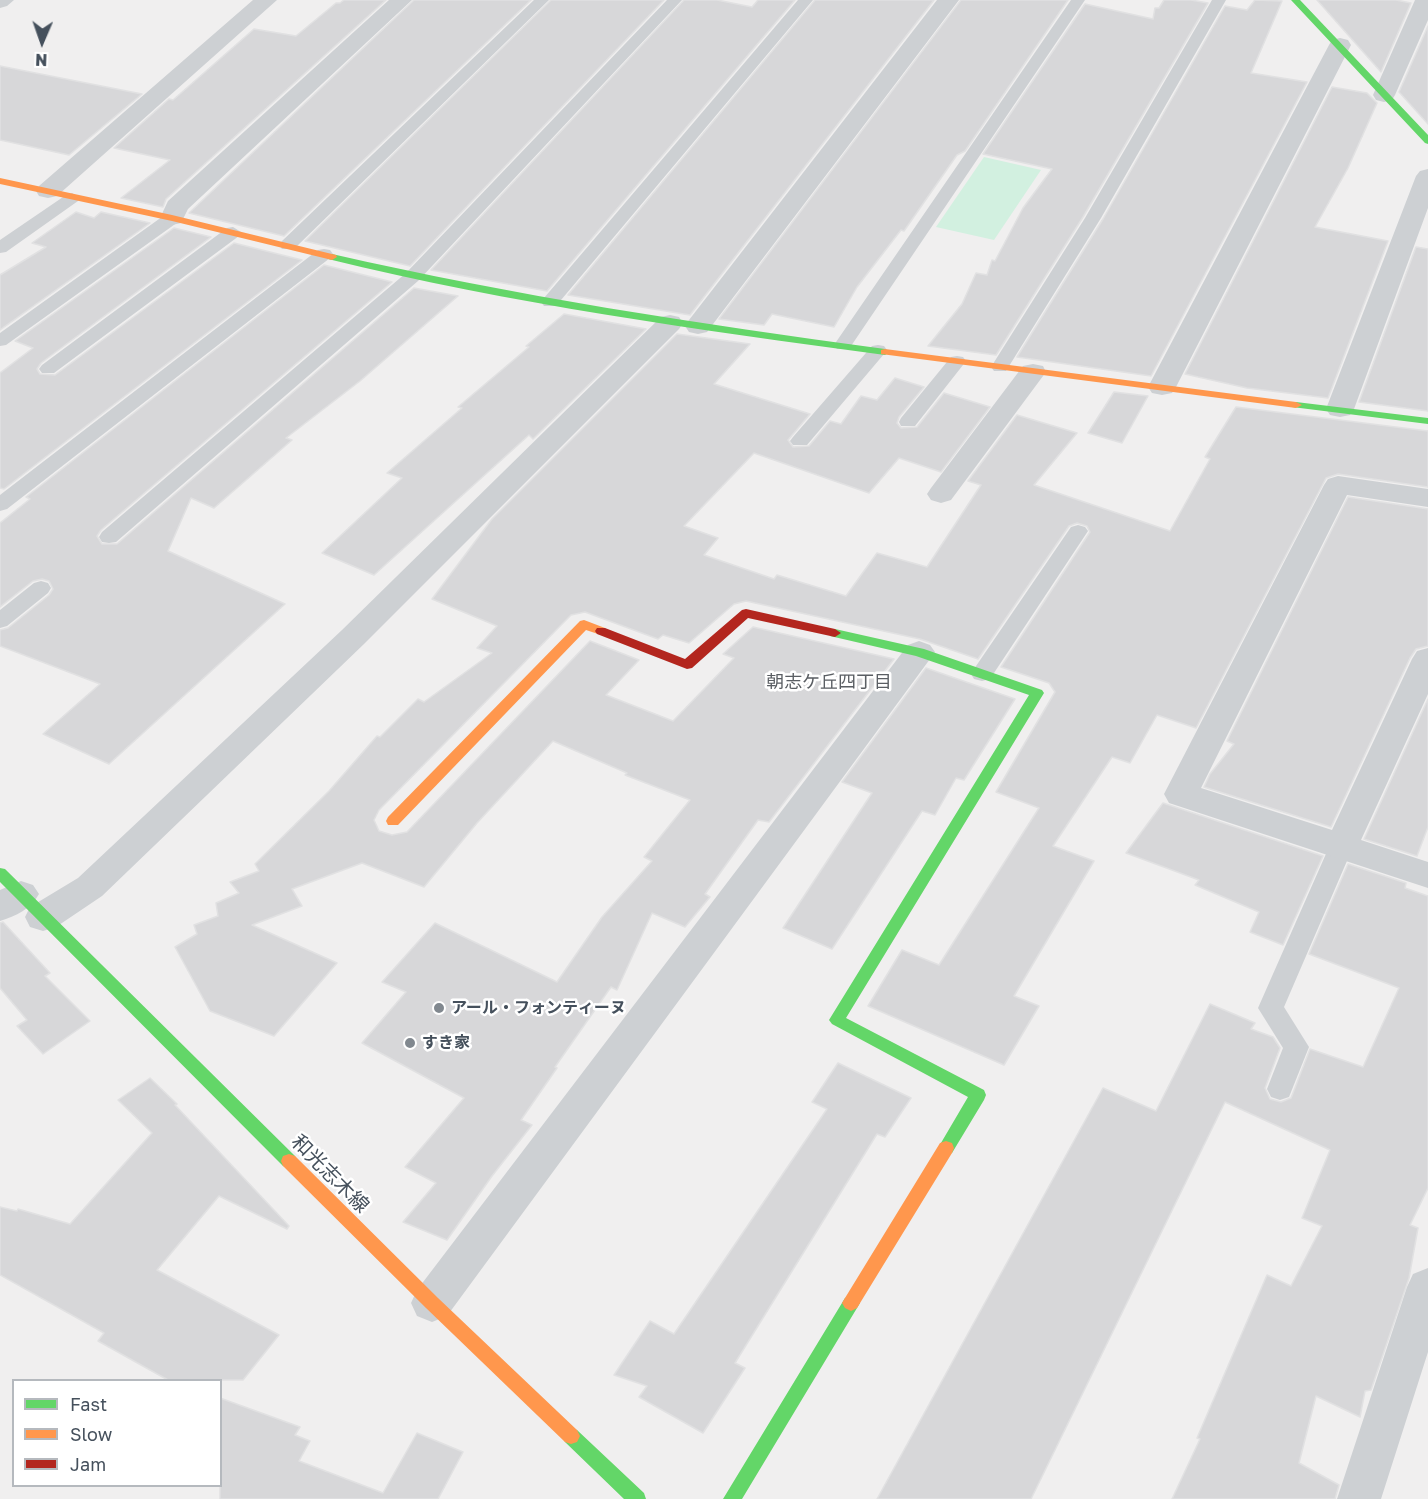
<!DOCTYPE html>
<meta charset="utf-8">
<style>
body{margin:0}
#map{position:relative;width:1428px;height:1499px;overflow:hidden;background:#f0efef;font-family:"Golos Text",sans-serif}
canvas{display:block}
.legend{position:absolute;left:12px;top:1379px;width:210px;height:108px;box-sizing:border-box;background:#fff;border:2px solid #b5b9be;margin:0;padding:8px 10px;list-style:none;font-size:18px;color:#45505c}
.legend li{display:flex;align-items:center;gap:12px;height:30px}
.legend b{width:30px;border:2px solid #b5b9be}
.north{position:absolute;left:12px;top:12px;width:60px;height:60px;-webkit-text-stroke:4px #fff;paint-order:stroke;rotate:182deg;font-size:16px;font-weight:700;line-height:24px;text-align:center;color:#45505c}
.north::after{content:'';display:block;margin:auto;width:21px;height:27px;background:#45505c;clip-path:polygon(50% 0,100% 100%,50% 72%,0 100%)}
</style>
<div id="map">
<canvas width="1428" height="1499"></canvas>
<ul class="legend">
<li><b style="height:8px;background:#63d668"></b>Fast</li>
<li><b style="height:8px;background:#ff974d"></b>Slow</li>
<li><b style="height:8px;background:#b3261e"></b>Jam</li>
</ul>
<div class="north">N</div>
</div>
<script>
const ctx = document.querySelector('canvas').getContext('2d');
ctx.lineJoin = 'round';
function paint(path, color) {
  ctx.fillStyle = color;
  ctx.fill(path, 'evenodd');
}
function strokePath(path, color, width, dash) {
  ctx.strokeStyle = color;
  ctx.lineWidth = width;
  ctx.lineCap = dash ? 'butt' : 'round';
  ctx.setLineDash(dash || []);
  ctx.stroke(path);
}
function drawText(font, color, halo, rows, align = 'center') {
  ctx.font = font + ' "Golos Text","Noto Sans JP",sans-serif';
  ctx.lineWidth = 5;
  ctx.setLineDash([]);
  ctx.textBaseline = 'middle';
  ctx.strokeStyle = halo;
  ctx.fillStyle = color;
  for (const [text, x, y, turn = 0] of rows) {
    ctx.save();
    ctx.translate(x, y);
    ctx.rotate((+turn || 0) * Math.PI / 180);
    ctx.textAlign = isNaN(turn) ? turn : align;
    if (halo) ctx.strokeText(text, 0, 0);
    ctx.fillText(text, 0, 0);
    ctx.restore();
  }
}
paint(new Path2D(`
 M984 157 1041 170 994 240 936 227Z`), '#d2f0e0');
const building = new Path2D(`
 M344 0H386L166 199 163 207 121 198 170 160 114 148 169 99 173 100 254 29 296 36 336 3H340Z
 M414 0H531L284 236 189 213Z
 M551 0H664L410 266 305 241Z
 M684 0H717L752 7 758 0H795L547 291 431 270Z
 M815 0H934L690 315 568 295Z
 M961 0H1068L965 151 957 155 904 231 901 230 857 287 834 327 772 314 764 325 719 319Z
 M1164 0H1191L1208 3 1083 217 996 355 928 346 962 304 976 273 987 275 992 260 995 261 1023 208 1052 169 983 154 1085 4 1153 19 1155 8H1159Z
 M1255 0 1282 1 1251 73 1307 82 1151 376 1017 357 1103 219 1225 6 1247 10Z
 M1317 0H1396L1411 3 1381 72Z
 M1428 26V124L1399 92Z
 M0 66 142 94 69 155 0 140Z
 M1332 87 1367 93 1377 103 1348 168 1315 227 1388 241 1328 398 1247 388 1185 374Z
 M76 212 94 218 101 212 150 223 0 330V275L46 247 32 243Z
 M174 228 211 237 41 363 37 369 40 374 55 375 234 243 302 260 4 489 0 488V373L33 348 15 341Z
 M1416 247 1428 249V411L1359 402Z
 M324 265 392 282 101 530 97 536 102 544H117L414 288 458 296 360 381 286 438 292 440 214 508 191 498 168 551 285 604 109 764 43 734 100 684 0 646V630L8 628 49 595 53 589 49 581 42 579 33 581 0 607V523L30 499 26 497Z
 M564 314 646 329 533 439 529 435 374 575 322 553 402 478 387 473 462 408 458 407 529 347 526 346Z
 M677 334 750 344 714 384 810 414 788 440 793 447 809 446 830 421 841 424 861 396 877 400 895 378 924 387 899 417 897 423 901 428 917 427 944 393 990 407 941 472 899 458 869 493 754 453 684 526 718 538 704 555 774 579 777 575 846 596 877 553 927 567 981 485 968 481 1017 415 1077 433 1034 485 1170 531 1210 459 1205 457 1236 407 1428 431V487L1338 474 1326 478 1196 728 1157 715 1130 763 1112 757 1053 846 1094 861 1014 996 1039 1006 1004 1065 868 1006 902 950 939 965 1039 808 996 792 1055 692 1049 683 1001 667 1090 532 1087 526 1077 523 1069 526 978 659 920 639 746 601 734 604 689 643 663 635 658 639 585 612 571 615 379 810 374 820 379 831 392 835 407 832 590 641 639 660 606 695 673 721 734 658 723 654 753 627 894 659 769 822 758 820 705 894 710 897 685 927 652 913 617 990 611 987 555 1067 557 1068 521 1120 532 1125 492 1176 447 1240 403 1222 436 1183 405 1167 464 1098 362 1043 406 992 382 982 435 923 557 982 602 917 652 861 644 857 690 800 625 775 627 773 553 741 477 823 424 887 362 863 292 889 302 906 252 925 337 963 274 1036 210 1011 175 947 197 934 194 925 218 916 216 903 239 893 230 882 259 871 255 864 329 791 377 736 380 737 418 699 424 702 492 653 477 648 497 626 432 599 492 519Z
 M1114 392 1148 396 1122 443 1088 433Z
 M1348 497 1428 509V646L1416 649 1410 658 1331 827 1204 787 1210 774 1234 744 1227 741Z
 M926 668 1015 699 964 780 956 778 935 815 922 811 832 949 783 928 872 793 842 782Z
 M1428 699V827L1417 856 1364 839Z
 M1163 803 1323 856 1283 945 1250 932 1259 912 1195 885 1199 880 1126 853Z
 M1348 864 1406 883 1405 888 1428 896V1188L1410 1225 1418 1228 1409 1278 1371 1390 1365 1391 1360 1417 1316 1396 1299 1463 1339 1485 1335 1499H1172L1200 1439 1197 1438 1267 1275 1291 1286 1322 1226 1302 1218 1330 1150 1225 1102 1031 1499H877L1103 1088 1156 1111 1210 1004 1255 1023 1251 1029 1273 1037 1280 1048 1265 1088 1270 1099 1281 1102 1291 1098 1310 1049 1363 1067 1399 988 1309 954Z
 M3 922 50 973 45 976 90 1021 43 1054 17 1026 27 1020 0 988V923Z
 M838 1063 911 1098 885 1137 877 1134 735 1363 745 1368 703 1433 639 1397 647 1386 614 1375 650 1321 674 1334 827 1109 812 1102Z
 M150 1078 177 1104 175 1105 289 1226 287 1229 219 1196 157 1270 279 1335 243 1380H168L98 1341 104 1333 0 1275V1207L17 1211 18 1209 70 1224 152 1133 118 1100Z
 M220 1398 300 1427 295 1435 310 1441 299 1461 383 1493 417 1433 463 1452 438 1499H220Z`);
paint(building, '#d7d7d9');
strokePath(building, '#e1e1e2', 1.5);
paint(new Path2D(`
 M534 0H549L294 249H282L279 245 282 241Z
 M667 0H682L418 281 116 542 109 543 102 542 99 537 102 532 406 273Z
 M798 0H813L556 306H544L541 302 544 298Z
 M1071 0H1085L849 349H837L834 345Z
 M1212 0H1226L1101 218 1006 371H994L991 367 1085 218Z
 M72 193 80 198 78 201 6 252 0 253V240L66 195Z
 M172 213 180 218 178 222 6 345 0 346V333L166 214Z
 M233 227 241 232 239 236 54 373H42L39 369 42 365 227 228Z
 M324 249 330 250 333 254 330 258 7 509 0 511V495L318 250Z
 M878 345 884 346 887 350 884 354 807 445H793L790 441 793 437 872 346Z
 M957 356 963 357 966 361 963 365 915 426H901L899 422 901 418 951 357Z
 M1078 525 1085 527 1088 531 990 679 982 681 974 679 971 674 974 669 1071 527Z
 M41 581 48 583 51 588 48 593 7 626 0 628V610L34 583Z
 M1341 838 1349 841 1353 847 1284 1007 1309 1047 1289 1097 1280 1100 1271 1097 1267 1089 1283 1048 1258 1008 1329 847 1333 841Z`), '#cdd0d3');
paint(new Path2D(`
 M0 0H14L7 6 0 8Z
 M253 0H277L57 196 48 198 39 196 36 191 39 186Z
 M389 0H412L188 209 181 223 172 225 163 223 160 218 168 201Z
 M937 0H959L707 332 698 334 689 332 685 326 689 320Z
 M1415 0H1428V20L1395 95 1392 100 1384 102 1376 100 1373 95Z
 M1340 38 1348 40 1351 45 1176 387 1172 393 1162 395 1152 393 1148 387 1329 45 1332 40Z
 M1428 169V208L1354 409 1350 415 1340 417 1330 415 1326 409 1416 176 1420 171Z
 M670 315 679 317 683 323 679 329 364 644 102 896 56 927 43 931 30 927 25 917 30 907 78 878 342 630 661 317Z
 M1033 364 1043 366 1046 372 951 500 941 503 931 500 927 494 931 488 1023 366Z
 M1338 476 1428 489V507L1347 495 1201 788 1332 830 1412 659 1417 651 1428 648V694L1361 840 1428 862V888L1169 803 1164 794 1324 485 1328 479Z
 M919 641 930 645 935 652 930 659 447 1316 432 1322 417 1316 411 1303 417 1290 908 645Z
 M21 881 33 885 39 894C31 909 16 916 0 921V890Z
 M1428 1268V1352L1381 1499H1337L1407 1287 1413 1274Z`), '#cdd0d3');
paint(new Path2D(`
 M1291 0H1300L1428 135V144L1425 143Z
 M332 254C515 296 699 324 885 349L890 352 885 355C698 330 511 304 328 259L327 257Z
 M1296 402 1428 418V424L1292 407 1290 405Z
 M835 629 924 649 1042 690 1044 693 846 1018 984 1090 986 1095 984 1100 952 1153 946 1155 940 1153 938 1148 968 1097 832 1024 829 1020 1029 695 916 656 830 636 829 633Z
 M0 868 5 869 295 1156 297 1161 295 1166 289 1168 283 1166 0 882Z
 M851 1295 857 1298 860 1303 857 1308 742 1499H723L845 1298Z
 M571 1428 577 1430 644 1493 646 1499H624L565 1442 562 1436 565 1430Z`), '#63d668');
paint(new Path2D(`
 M0 178 172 215 336 255 337 257 332 260 172 221 0 184Z
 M885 349 1296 402 1302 405 1296 408 881 354V350Z
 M584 620 605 628 607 631 601 635 586 630 398 825H388L386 821 388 817 580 621Z
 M946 1141 952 1143 954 1148 952 1153 857 1308 851 1311 845 1308 842 1303 845 1298 940 1143Z
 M289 1154 295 1156 438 1298 577 1430 580 1436 577 1442 571 1444 565 1442 426 1308 283 1166 281 1161 283 1156Z`), '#ff974d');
paint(new Path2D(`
 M746 609 835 629 841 633 835 637 748 618 692 668 687 669 597 634 595 631 597 628H605L685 659 742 610Z`), '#b3261e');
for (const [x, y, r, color] of [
 [439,1008,6,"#81888f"],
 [410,1043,6,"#81888f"]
]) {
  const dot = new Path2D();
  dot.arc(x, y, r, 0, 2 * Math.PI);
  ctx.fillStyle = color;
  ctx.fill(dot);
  strokePath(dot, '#fff', 2);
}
drawText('bold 16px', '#45505c', '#fff', [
 ["アール・フォンティーヌ",451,1008],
 ["すき家",422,1043]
], 'left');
drawText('18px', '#5a5e63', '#fff', [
 ["朝志ケ丘四丁目",829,682]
]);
drawText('20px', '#45505c', '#fff', [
 ["和光志木線",330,1174,45]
]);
</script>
